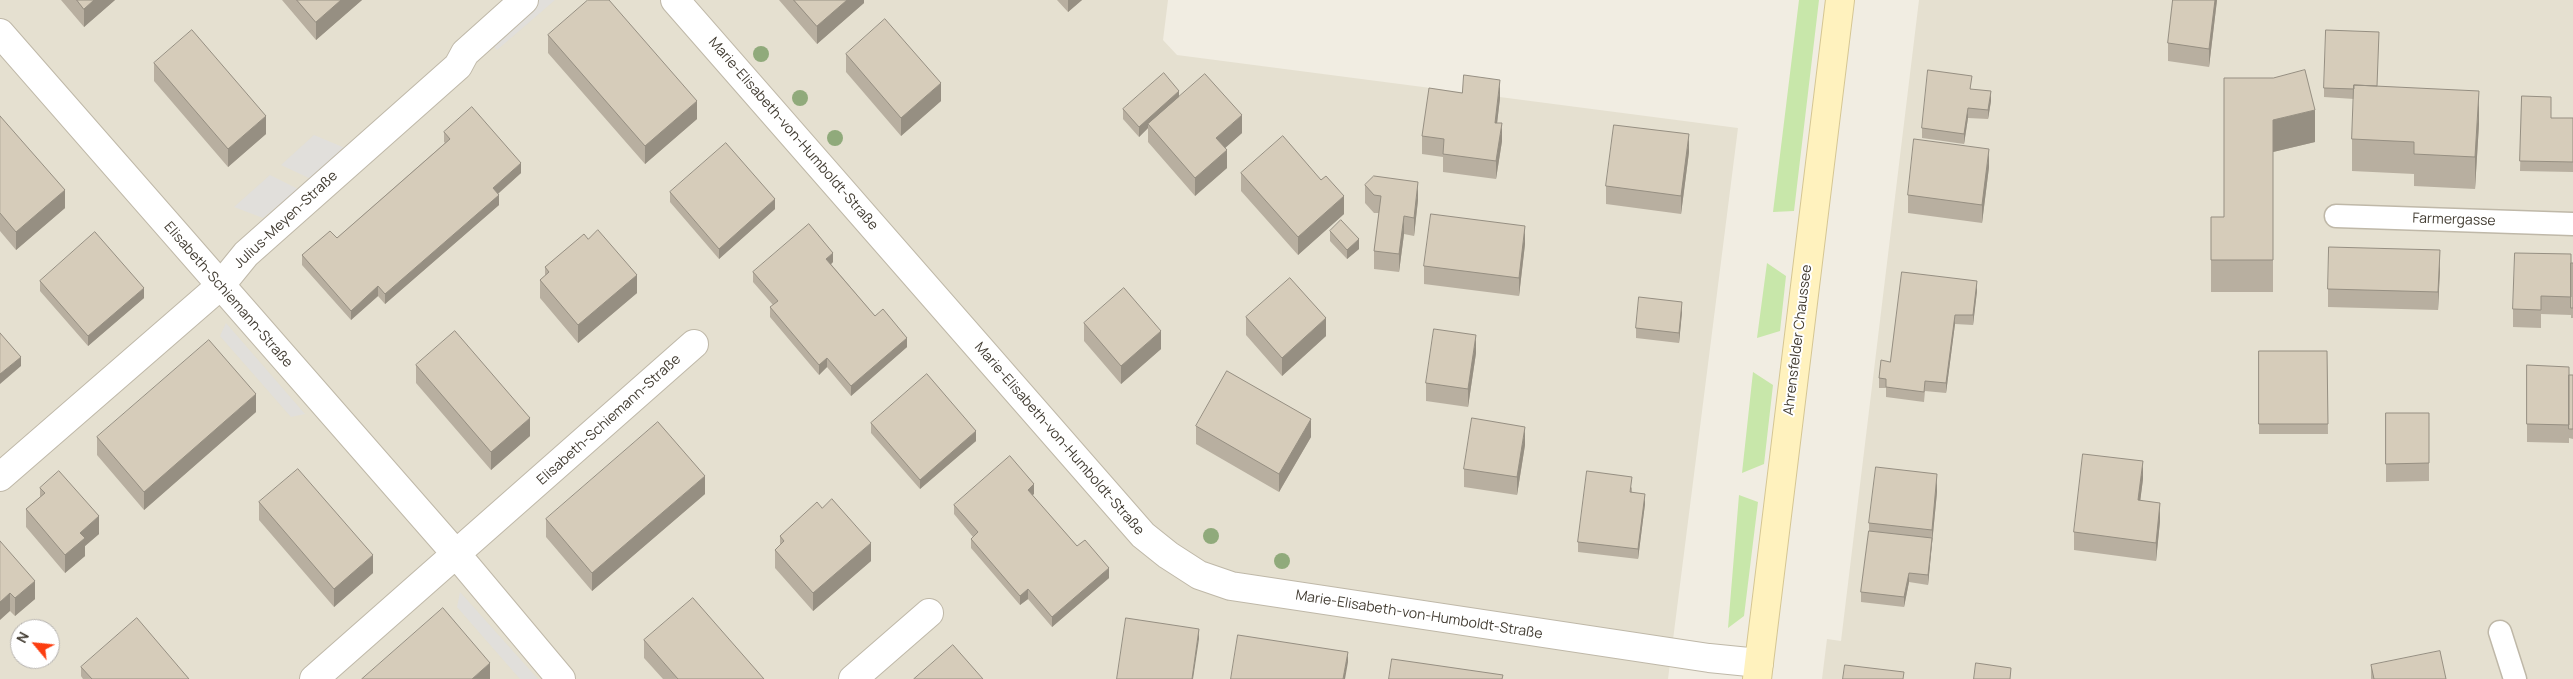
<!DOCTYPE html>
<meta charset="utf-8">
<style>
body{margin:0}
#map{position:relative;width:2573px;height:679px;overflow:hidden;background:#f1ede2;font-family:Manrope,sans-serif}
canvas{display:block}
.north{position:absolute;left:10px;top:619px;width:50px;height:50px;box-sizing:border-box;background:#fff;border:1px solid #b4b1ad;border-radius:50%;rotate:298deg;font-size:14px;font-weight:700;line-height:20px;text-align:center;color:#433d33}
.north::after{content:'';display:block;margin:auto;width:18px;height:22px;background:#fc3d0f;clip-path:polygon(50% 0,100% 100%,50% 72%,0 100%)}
</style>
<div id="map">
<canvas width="2573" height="679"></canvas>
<div class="north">N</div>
</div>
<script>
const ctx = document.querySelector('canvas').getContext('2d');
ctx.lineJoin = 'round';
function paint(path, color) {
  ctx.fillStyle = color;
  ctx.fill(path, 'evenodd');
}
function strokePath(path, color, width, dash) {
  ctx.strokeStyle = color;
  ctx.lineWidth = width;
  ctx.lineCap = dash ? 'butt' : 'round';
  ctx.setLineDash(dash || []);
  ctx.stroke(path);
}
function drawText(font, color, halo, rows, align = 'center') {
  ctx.font = font + ' Manrope,sans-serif';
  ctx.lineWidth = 4;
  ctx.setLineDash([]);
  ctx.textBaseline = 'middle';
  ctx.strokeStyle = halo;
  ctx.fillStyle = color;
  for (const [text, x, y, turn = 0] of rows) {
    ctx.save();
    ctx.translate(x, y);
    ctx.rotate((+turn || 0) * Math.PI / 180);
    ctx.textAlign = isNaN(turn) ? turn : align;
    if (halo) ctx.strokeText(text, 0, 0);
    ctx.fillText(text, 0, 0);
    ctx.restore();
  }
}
paint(new Path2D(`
 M0 0H1168L1163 40 1177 55 1738 128 1668 679H0ZM20 629H50V659H20Z
 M1919 0H2573V679H1822L1827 639 1841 641Z`), '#e5e0d0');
paint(new Path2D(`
 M1799 0H1819L1794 211 1773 212Z
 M1767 263 1786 276 1780 331 1757 338Z
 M1753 372 1773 385 1764 464 1742 473Z
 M1739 495 1758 502 1744 616 1728 628Z`), '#c8e7aa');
paint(new Path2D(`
 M536 0H555L497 50 489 41Z
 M314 135 345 148 311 179 281 165Z
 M270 175 298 189 263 218 234 207Z
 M226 323 305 414 291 417 220 336Z
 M460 592 538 679H520L457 607Z`), '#e1dfdb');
const lane = new Path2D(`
 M2336 216 2573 224
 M2500 632 2515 679`);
const street = new Path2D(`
 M675 0 1143 535 1168 555 1199 575 1231 586 1709 658 1759 663
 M0 33 457 555 561 679
 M0 477 220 286 246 254 458 66 465 53 524 0
 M314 679 694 344
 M853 679 929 613`);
const secondary = new Path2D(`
 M1757 679 1840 0`);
strokePath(lane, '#bfb8a8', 25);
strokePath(street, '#bfb8a8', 30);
strokePath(secondary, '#d5c693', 30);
strokePath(lane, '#fff', 22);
strokePath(street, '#fff', 28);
strokePath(secondary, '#fff2be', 28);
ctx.fillStyle = '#90aa7b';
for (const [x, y] of [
 [761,54],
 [800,98],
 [835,138],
 [1211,536],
 [1282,561]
]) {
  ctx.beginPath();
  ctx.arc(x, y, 8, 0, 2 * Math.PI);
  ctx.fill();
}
paint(new Path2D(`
 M61 0H115L84 27Z
 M282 0H362L316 40Z
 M779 0H864V3L817 44Z
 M1057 0H1082L1068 12Z
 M2173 0H2217L2209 67 2168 61V43Z
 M548 35 697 119 645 164 548 53Z
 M846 54 941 101 901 136 846 72Z
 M154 63 266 134 228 167 154 81Z
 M2224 78 2315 142 2273 152V292H2211V217H2224Z
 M2378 86 2479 124 2475 189 2414 186V174L2352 171V139L2354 99 2324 97V88Z
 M1971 89 1991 101 1988 119 1968 118 1964 144 1922 138V128Z
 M2522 96 2551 118H2573V172L2520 171Z
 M1179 97 1242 133 1225 148 1227 168 1195 196 1148 142V128L1139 137 1123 119V109Z
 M1500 98 1497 123 1502 141 1496 179 1443 172V157L1422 154V136Z
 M0 116 65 208 16 250 0 231Z
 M444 132 521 173 498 194 499 205 385 304 378 296 351 320 302 265V255L337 238 445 143 444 142Z
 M1689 152 1681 214 1606 204V186Z
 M1989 167 1982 223 1908 213V195Z
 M1241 173 1344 214 1298 255 1241 191Z
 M1365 185 1418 200 1414 236 1404 234 1399 272 1374 269V251L1379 213H1374L1365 203Z
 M670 192 775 209 719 259 670 202Z
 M1330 231 1359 249 1347 259 1330 241Z
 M588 239 637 293 578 343 540 298V280L545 276V267Z
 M1525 244 1519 296 1424 284V266Z
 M833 262 831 264 875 316 907 347 851 396 827 367 819 375 770 317V307L773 305 753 282V272Z
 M2571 263H2573V318H2571V315L2541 314V328L2513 327V309Z
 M2440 268 2438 310 2328 307V289Z
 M40 281 144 298 88 346 40 291Z
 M1977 291 1973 325 1955 324 1946 393 1925 391 1924 402 1886 397V388H1879V378L1890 362Z
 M1682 312 1679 343 1636 338V328Z
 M1246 317 1326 336 1282 376 1246 335Z
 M1084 323 1161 349 1121 384 1084 341Z
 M2259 351H2327L2328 434H2259Z
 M1476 353 1468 407 1426 401V383Z
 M416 365 530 436 491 470 416 383Z
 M2527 365 2569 375H2573V439L2569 438V385V443L2527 442Z
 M256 412 144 510 97 455V437Z
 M2386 413 2429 463V481L2386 482Z
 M871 423 976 441 920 489 871 433Z
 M1196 426 1311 437 1279 492 1196 444Z
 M1525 445 1517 495 1464 487V469Z
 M2143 479 2140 501 2160 521 2156 561 2074 550V532Z
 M1632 487V492L1645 504 1638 559 1578 552V542Z
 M40 488 99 534 85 546V556L65 573 26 527V509L40 497Z
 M1937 492 1928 585 1909 582 1904 607 1861 602V592L1869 531V523Z
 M705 494 592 591 546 537V519Z
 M1034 494 1032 495 1077 546 1109 578 1052 627 1028 599 1020 605 971 548V539L973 537 954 514V505Z
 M259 502 373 573 334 607 259 520Z
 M780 536 871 561 813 611 775 568V550L780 545Z
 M0 541 35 599 15 616 10 611Z
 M644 640 764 679H663L644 658Z
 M2371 665 2446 679H2371Z
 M81 667 189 679H83L81 676Z`), '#b8afa0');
paint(new Path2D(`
 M94 0H115L84 27V9Z
 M341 0H362L316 40V22Z
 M847 0H864V3L817 44V26Z
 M1068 0H1082L1068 12Z
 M2215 0H2217L2209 67V49Z
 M1500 80V98L1495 141V123Z
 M941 83V101L901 136V118Z
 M1179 91V100L1148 124V128L1139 137V127Z
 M1991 91V101L1988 119V110Z
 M2479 91V124L2475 189V157Z
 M697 101V119L645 164V146Z
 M1968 108V118L1964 144V134Z
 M2315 110V142L2273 152V120Z
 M1242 115V133L1216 156V138Z
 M266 116V134L228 167V149Z
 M1502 123V141L1496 179V161Z
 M1689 134V152L1681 214V196Z
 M1989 149V167L1982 223V205Z
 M1227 150V168L1195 196V178Z
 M521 163V173L493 198V188Z
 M1418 182V200L1414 236V218Z
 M65 190V208L16 250V232Z
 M499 195V205L385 304V294Z
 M1344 196V214L1298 255V237Z
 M775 199V209L719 259V249Z
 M1404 216V234L1399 272V254Z
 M1525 226V244L1519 296V278Z
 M1359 239V249L1347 259V250Z
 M2440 250V268L2438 310V292Z
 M833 253V262L826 269V259Z
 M637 275V293L578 343V325Z
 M1977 281V291L1973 325V315Z
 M378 286V296L351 320V311Z
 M144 288V298L88 346V336Z
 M1682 302V312L1679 343V333Z
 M1955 315V324L1946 393V383Z
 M1326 318V336L1282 376V358Z
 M1161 331V349L1121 384V366Z
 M1476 335V353L1468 407V389Z
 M907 338V347L851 396V386Z
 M21 357V366L0 384V374Z
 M827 358V367L819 375V365Z
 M256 394V412L144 510V492Z
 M530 418V436L491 470V452Z
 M1311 419V437L1279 492V474Z
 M1525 427V445L1517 495V477Z
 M976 431V441L920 489V480Z
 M2143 461V479L2138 518V500Z
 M1937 474V492L1928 585V575L1932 538V530Z
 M705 476V494L592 591V573Z
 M1034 484V494L1028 499V490Z
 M1645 494V504L1638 559V549Z
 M2160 503V521L2156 561V543Z
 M99 516V534L85 546V556L65 573V555L80 533Z
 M871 543V561L813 611V593Z
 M373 555V573L334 607V589Z
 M1109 568V578L1052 627V617Z
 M1909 573V582L1904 607V597Z
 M35 581V599L15 616V598Z
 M1028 589V599L1020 605V596Z
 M10 593V611L0 620V602Z
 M1199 629V639L1193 679H1192Z
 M1348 652V662L1345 679H1343Z
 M490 663V679H472Z`), '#968f82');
const building = new Path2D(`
 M77 0H94L84 9Z
 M297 0H341L316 22Z
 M588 0H609L697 101 645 146 548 35Z
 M794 0H847L817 26Z
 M2173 0H2215L2209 49 2168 43Z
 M885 19 941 83 901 118 846 54Z
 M192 30 266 116 228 149 154 63Z
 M2326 30 2379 32 2377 86 2354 85V89L2324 88Z
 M1928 70 1972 76 1970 89 1991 91 1988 110 1968 108 1964 134 1922 128Z
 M2305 70 2315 110 2273 120V260H2211V217H2224V78H2273Z
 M1164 73 1179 91 1139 127 1123 109Z
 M1205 74 1242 115 1216 138 1227 150 1195 178 1148 124Z
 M1464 75 1500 80 1495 123H1502L1496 161 1443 154 1444 139 1422 136 1429 88 1462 93Z
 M2354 85 2479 91 2475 157 2414 154V142L2352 139Z
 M2522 96 2551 97V118H2573V162L2520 161Z
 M472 107 521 163 493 188 499 195 385 294 378 286 351 311 302 255 330 231 337 238 393 189 450 139 444 132Z
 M0 116 65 190 16 232 0 213Z
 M1614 125 1689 134 1681 196 1606 186Z
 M1283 136 1321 180 1326 176 1344 196 1298 237 1241 173Z
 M1914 139 1989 149 1982 205 1908 195Z
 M726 143 775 199 719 249 670 192Z
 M1374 176 1418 182 1414 218 1404 216 1399 254 1374 251 1381 196 1374 195 1365 185Z
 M1431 214 1525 226 1519 278 1424 266Z
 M1341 220 1359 239 1347 250 1330 231Z
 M809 224 833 253 826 259 875 316 883 309 907 338 851 386 827 358 819 365 770 307 778 301 753 272Z
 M598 230 637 275 578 325 540 280 549 272 545 267 584 234 588 239Z
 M95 232 144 288 88 336 40 281Z
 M2329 247 2440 250 2438 292 2328 289Z
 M2515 253 2571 254V297L2541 296V310L2513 309Z
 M2571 263H2573V308H2571Z
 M1902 272 1977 281 1973 315H1955L1946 383 1925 381 1924 392 1886 387V379L1879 378 1881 360 1890 362Z
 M1290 278 1326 318 1282 358 1246 317Z
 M1124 288 1161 331 1121 366 1084 323Z
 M1639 297 1682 302 1679 333 1636 328Z
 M1434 329 1476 335 1468 389 1426 383Z
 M455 331 530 418 491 452 416 365Z
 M0 333 21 357 0 374Z
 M209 340 256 394 144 492 97 437Z
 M2259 351H2327L2328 424H2259Z
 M2527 365 2569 367V425L2527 424Z
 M1227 371 1311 419 1279 474 1196 426Z
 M927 374 976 431 920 480 871 423Z
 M2569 375H2573V429H2569Z
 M2386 413H2429V463L2386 464Z
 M1472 418 1525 427 1517 477 1464 469Z
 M658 422 705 476 592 573 546 519Z
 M2083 454 2143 461 2138 500 2160 503 2156 543 2074 532Z
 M1010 456 1034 484 1028 490 1077 546 1085 540 1109 568 1052 617 1028 589 1020 596 971 539 978 532 954 505Z
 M1876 467 1937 474 1932 530 1869 523Z
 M298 469 373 555 334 589 259 502Z
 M59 471 99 516 80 533 85 538 65 555 26 509 45 493 40 488Z
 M1587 471 1632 477 1630 492 1645 494 1638 549 1578 542Z
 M832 499 871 543 813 593 775 550 784 541 780 536 817 502 822 508Z
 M1869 531 1932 538 1928 575 1909 573 1904 597 1861 592Z
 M0 541 35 581 15 598 10 593 0 602Z
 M693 598 764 679H678L644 640Z
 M443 608 490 663 472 679H362Z
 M137 618 189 679H92L81 667Z
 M1126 618 1199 629 1192 679H1117Z
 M1238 635 1348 652 1343 679H1231Z
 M953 645 983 679H914Z
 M2440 651 2446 679H2374L2371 665Z
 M1392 659 1503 675 1502 679H1389Z
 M1976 663 2011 668 2010 679H1974Z
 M1845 665 1904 672 1903 679H1843Z`);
paint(building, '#d6ccba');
strokePath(building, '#968f82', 1);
drawText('14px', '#433d33', '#fff', [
 ["Marie-Elisabeth-von-Humboldt-Straße",793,134,49],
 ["Julius-Meyen-Straße",286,220,-43],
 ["Farmergasse",2454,220,2],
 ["Elisabeth-Schiemann-Straße",228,295,49],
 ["Ahrensfelder Chaussee",1798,340,-83],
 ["Elisabeth-Schiemann-Straße",609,420,-42],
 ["Marie-Elisabeth-von-Humboldt-Straße",1059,439,49],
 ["Marie-Elisabeth-von-Humboldt-Straße",1419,615,9]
]);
</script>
